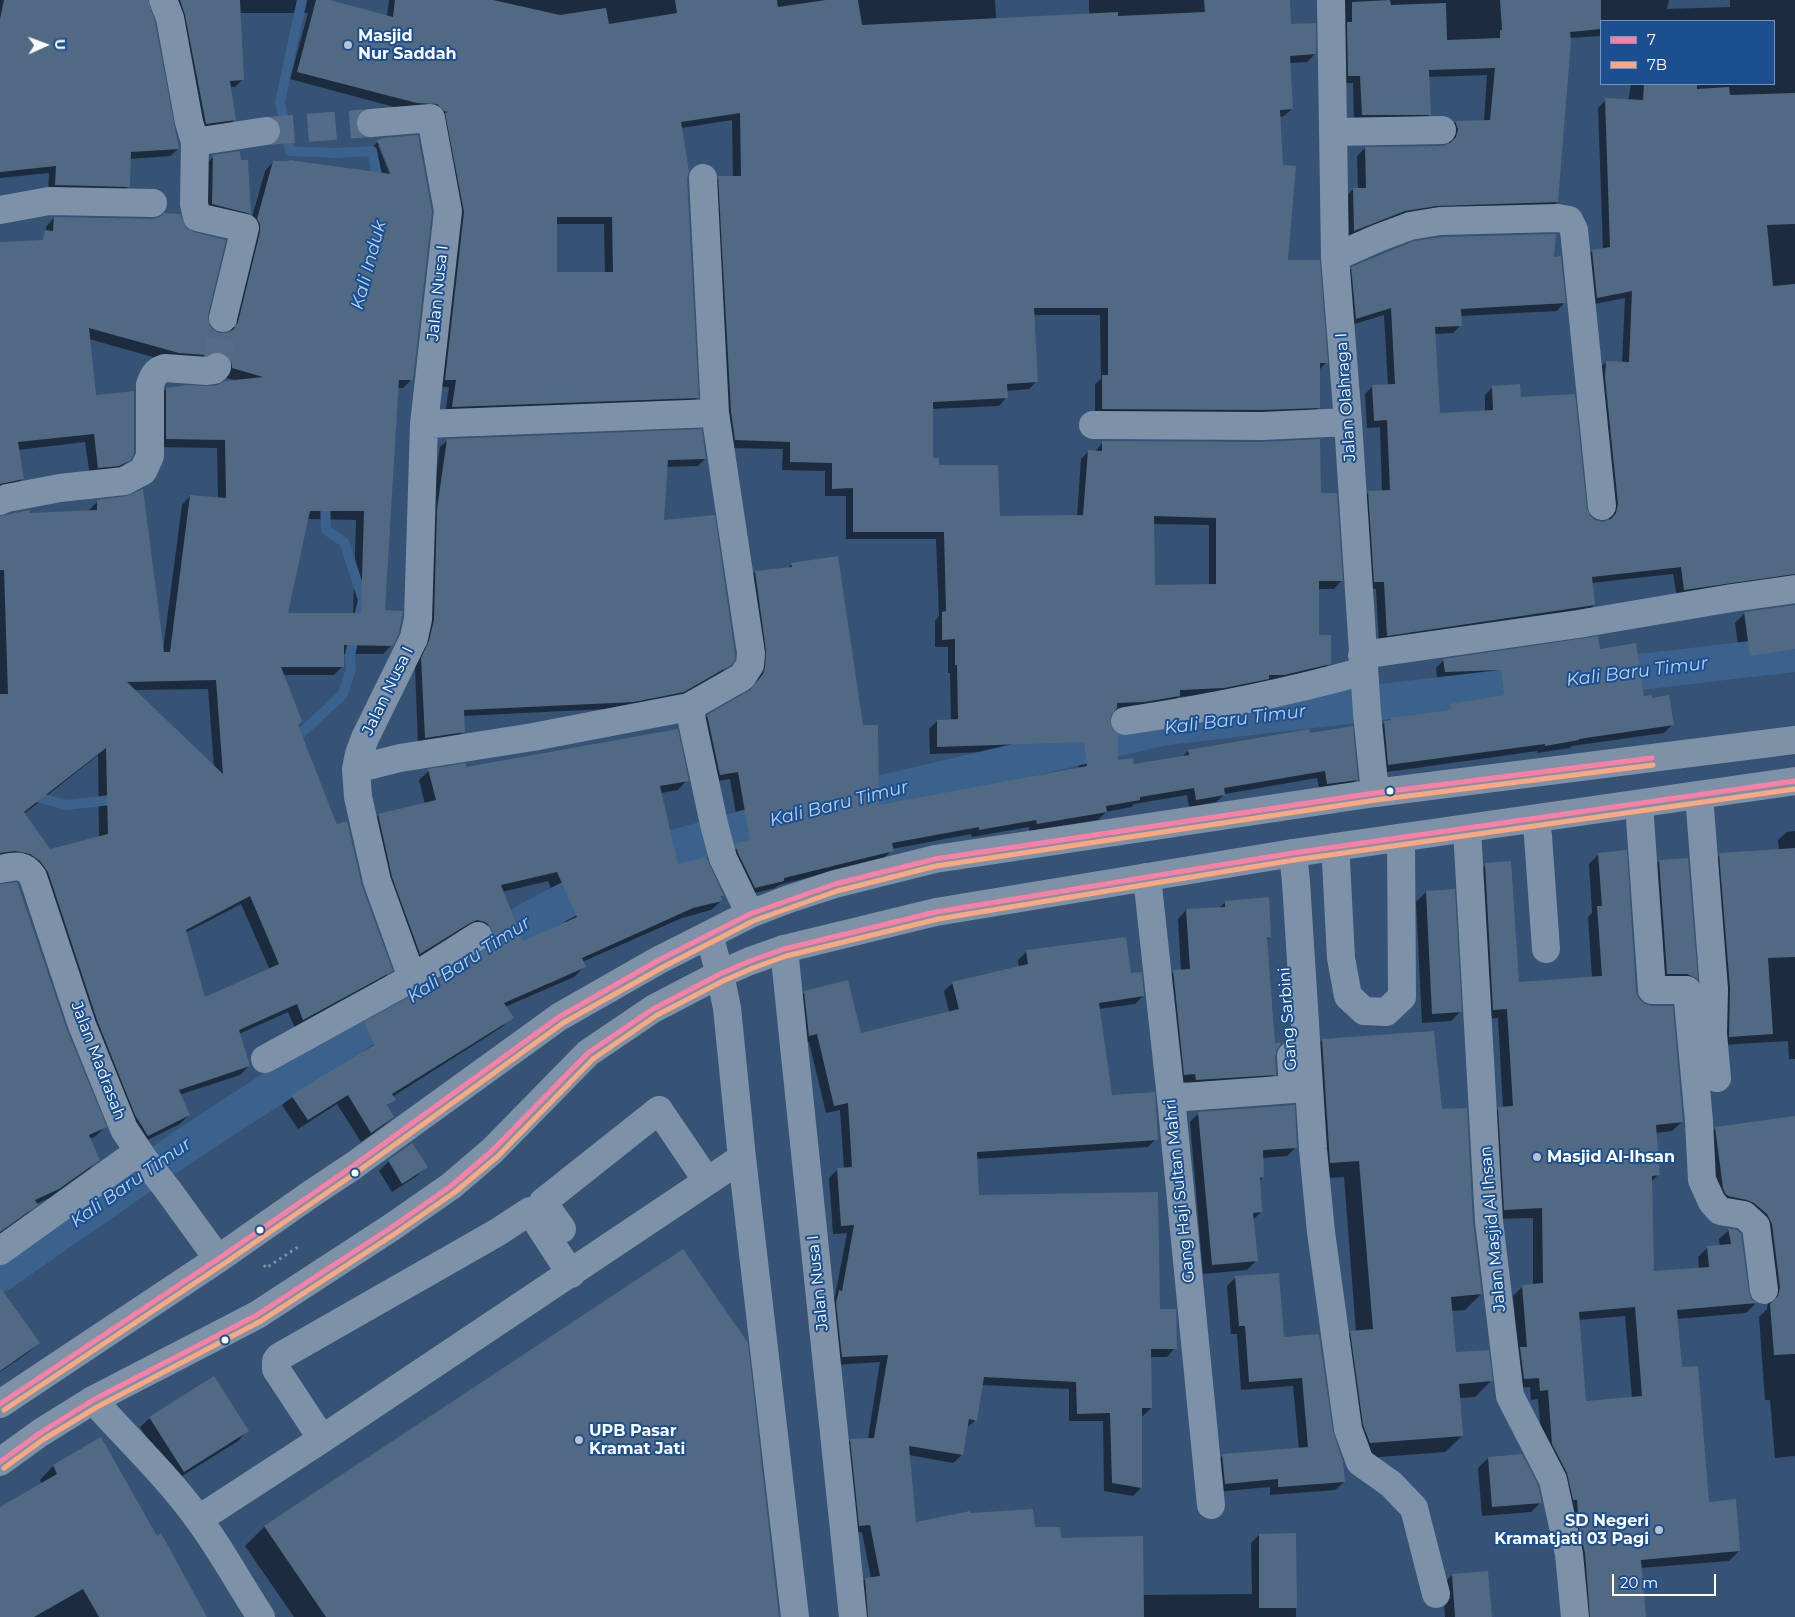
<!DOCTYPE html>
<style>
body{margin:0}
#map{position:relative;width:1795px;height:1617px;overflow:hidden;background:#365274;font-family:Montserrat,sans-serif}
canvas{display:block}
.legend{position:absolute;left:1600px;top:20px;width:175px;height:65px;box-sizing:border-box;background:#1b4f8f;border:1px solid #7695bc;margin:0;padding:6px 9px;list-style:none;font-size:15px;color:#fff}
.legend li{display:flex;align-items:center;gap:10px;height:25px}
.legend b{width:25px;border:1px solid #7695bc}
.north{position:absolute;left:20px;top:20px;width:50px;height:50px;-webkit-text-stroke:4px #1b4f8f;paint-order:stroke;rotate:88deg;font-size:14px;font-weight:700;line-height:20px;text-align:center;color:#fff}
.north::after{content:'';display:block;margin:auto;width:18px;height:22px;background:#fff;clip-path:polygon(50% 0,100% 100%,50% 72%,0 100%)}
.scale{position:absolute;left:1612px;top:1574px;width:104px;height:22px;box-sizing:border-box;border:2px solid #fff;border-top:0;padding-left:6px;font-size:15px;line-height:18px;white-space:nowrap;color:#fff;-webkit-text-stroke:4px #1b4f8f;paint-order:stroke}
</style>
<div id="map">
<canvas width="1795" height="1617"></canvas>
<ul class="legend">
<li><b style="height:6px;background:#ff80a4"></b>7</li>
<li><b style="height:6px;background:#ffa780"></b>7B</li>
</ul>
<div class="north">U</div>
<div class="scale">20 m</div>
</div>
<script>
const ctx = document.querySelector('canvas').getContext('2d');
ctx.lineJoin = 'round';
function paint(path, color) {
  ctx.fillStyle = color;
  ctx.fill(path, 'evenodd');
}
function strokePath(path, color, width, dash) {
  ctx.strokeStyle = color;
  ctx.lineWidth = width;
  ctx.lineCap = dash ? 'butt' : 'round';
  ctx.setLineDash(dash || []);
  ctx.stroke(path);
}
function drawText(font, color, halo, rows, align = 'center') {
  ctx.font = font + ' Montserrat,sans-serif';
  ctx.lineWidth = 4;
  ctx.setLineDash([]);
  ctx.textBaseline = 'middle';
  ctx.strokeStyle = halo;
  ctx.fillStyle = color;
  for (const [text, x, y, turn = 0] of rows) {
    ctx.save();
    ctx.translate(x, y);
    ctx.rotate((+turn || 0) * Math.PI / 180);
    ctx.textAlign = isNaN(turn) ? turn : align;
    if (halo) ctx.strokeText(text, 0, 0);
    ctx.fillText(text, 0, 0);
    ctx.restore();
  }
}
paint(new Path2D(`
 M0 0H147L178 149 170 156 130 159 129 186 121 194 48 193 49 173 0 178Z
 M168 0H325L387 16 389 0H995L996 19 1089 14V0H1289L1290 25 1315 54 1307 62 1289 63 1292 109 1284 116 1279 117 1287 262 1326 363 1319 370V407L1311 415 1095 417V384L1101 379 1100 315H1033L1037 381 1029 389 1006 391V398L999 406 932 409 931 459 999 518 1077 517 1081 459 1089 451 1095 452 1103 442 1320 495 1341 581 1334 589H1318V637L1330 663 1322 671 1216 695 1178 697 1171 704 1135 710H1114L1109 714 1108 723 1117 762 1133 765 1182 757 1188 751 1309 735 1357 779 1349 787 1320 792 1317 778 1225 794 1216 802 1189 807 1187 795 1134 804 1131 807 1106 812 1098 820 1029 831V827L972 837 971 834 892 849V850L884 858 779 885 775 888 747 895 728 852 736 844 741 843 730 779 712 782 699 724 707 716 747 693 756 683 758 676 747 580 755 572 788 568 792 564 862 726 878 807 1079 769 1077 749 930 754 929 729 937 721H951L950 673H948V647H935V621L939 616 936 539H846V496H825V471L782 470 783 449 727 448 711 185 719 178H733L732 120 681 128 686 179 697 398 689 405 445 415 449 387H438V122L409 111 290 79 308 13H241L240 19 243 79 235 87H230L235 119 227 127 198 132ZM556 224H604L605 273H556ZM1153 524 1209 525V585L1154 587Z
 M1344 0H1669L1667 9 1730 7V0H1795V584L1677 597 1673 574 1591 583 1594 605 1586 613 1379 643 1376 589H1367L1361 500 1369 492 1382 491 1380 427 1367 428 1365 394 1373 386H1388L1384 315 1348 326 1344 276 1352 268 1553 259 1564 303 1557 311 1460 316 1461 325 1453 333 1434 334 1439 415 1485 412V395L1493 387 1520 399 1589 516 1596 522 1604 523 1609 521 1610 513 1598 370 1606 362 1622 363 1625 298 1589 305 1584 259 1592 251 1603 250 1598 108 1606 100 1628 101 1631 84H1774V21H1601V36L1569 38 1557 202 1549 210 1347 238 1346 197 1353 189H1358L1357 156 1365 148 1443 147 1449 145 1450 138 1448 130 1455 122 1484 121 1487 75 1428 77 1430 114 1422 122 1354 123 1353 83H1341Z
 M417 136 412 379 403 388H398L384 611 392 645 383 654H343V666L334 675H283L296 726 361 887 391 970 383 979 295 1028 288 1012 239 1034 249 1066 240 1075 179 1095 189 1115 180 1124 139 1144 37 877 0 860V517L89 512V510L98 501 163 650 182 505 190 496 218 499 217 448 157 447V398L166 389 209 388 238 381 89 339 95 396 130 459 121 468 90 476 85 442 18 450 23 478 14 487 0 490V277L47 275 46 227 54 218 207 315V322L211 330 218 334H227L230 332 252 241 249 228 265 171 273 162 379 174 369 150 378 142ZM378 145H380L394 179 392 180ZM307 519 356 520 353 614H286ZM208 689 214 767 133 690ZM98 755 99 837 50 851 24 814ZM241 904 270 970 204 999 185 933Z
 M214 156 250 213 240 223 202 214 204 166Z
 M448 440 705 459 698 466 666 467 662 521 730 664 722 672 675 699 626 708 463 716V731L456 739 418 745 415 667 430 517 440 447Z
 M1745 613 1795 618V652L1790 657 1741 665 1735 623Z
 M1599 650 1643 698 1672 725 1664 733 1572 746 1570 748 1537 753V751L1380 773 1376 731 1384 723 1391 719 1444 712 1450 706 1495 698 1493 678 1437 679 1436 668 1444 660Z
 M465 768 687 780 678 790 661 793 677 865 722 896 720 898 721 901 711 910 682 918 582 962 584 967 574 977 505 1007 512 1017 502 1027 392 1097 394 1099 386 1107 393 1117 383 1126 361 1142 337 1104 298 1129 282 1105 292 1096 363 1053 355 1033 365 1023 421 992 482 953 484 946 410 963 369 825 378 815 425 804 419 780 429 771ZM548 881 565 923 522 942 502 892Z
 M1795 831V1059H1789L1788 1041 1721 1045 1711 863 1720 855 1779 850 1778 840 1787 832Z
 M1599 854 1635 992 1682 1122 1672 1131 1656 1133 1658 1175 1651 1182 1653 1273 1699 1269 1698 1257 1708 1247H1720L1719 1239 1729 1230 1747 1293 1750 1300 1755 1304 1746 1313 1676 1319 1681 1368 1708 1503 1739 1551 1729 1561 1640 1568 1644 1617H1580L1543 1454 1538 1399 1531 1400 1530 1387 1514 1388 1518 1351 1513 1296 1523 1286 1533 1285V1218L1495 1219 1489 1118 1499 1108H1503L1498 1018 1483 1019 1476 874 1486 865 1518 983 1592 978 1588 917 1592 913 1589 864ZM1625 1316 1632 1398 1585 1402 1579 1320Z
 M1687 859 1696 979 1687 988 1657 984 1649 871 1659 861Z
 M0 885 66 1030 105 1127 96 1136 89 1139 98 1160 89 1169 49 1198 36 1204 28 1213 0 1233Z
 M1426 892 1460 1012 1451 1021 1422 1023 1416 902Z
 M1226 902 1270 937 1266 941 1273 1044 1283 1043 1275 1050V1074L1266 1083 1187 1089V1082L1176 1083 1165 980 1173 972 1181 971 1178 919 1186 910 1219 908Z
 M1026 952 1130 974 1143 996 1135 1004 1099 1009 1111 1096 1156 1139 1148 1147 976 1159 978 1196 1159 1310 1175 1348 1167 1357H1150L1151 1408 1143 1416H1140L1141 1488 1133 1496 1104 1491 1103 1421H1069V1389L982 1385 976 1420 966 1428 962 1455 953 1463 909 1455 915 1523 1034 1529 1059 1539 1143 1595 1252 1594 1251 1543 1259 1535 1295 1534 1296 1617H860L857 1587 865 1579 871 1578 862 1532 852 1533 843 1448 851 1440 868 1439 880 1362 834 1365 831 1300 835 1296 847 1233 833 1234 829 1178 837 1170 844 1169 840 1110 826 1113 809 1042 801 1044 796 1000 805 992 860 1035 949 1012 944 991 953 983 1019 967 1018 960Z
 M1322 1040 1441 1111 1472 1222 1481 1294 1465 1310 1451 1311 1455 1353 1491 1381 1475 1397 1459 1398 1462 1436 1445 1452 1354 1459 1335 1348 1351 1332H1356L1344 1177 1314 1179 1306 1057Z
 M1199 1113 1296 1147 1287 1156 1262 1158 1263 1177 1259 1182 1261 1212 1253 1220 1256 1261 1247 1270 1203 1274 1190 1122Z
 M1795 1117V1456L1775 1458 1770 1400H1765L1759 1317 1767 1309 1768 1301 1760 1236 1716 1208 1704 1140 1716 1128Z
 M389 1161 426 1166 417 1176 392 1192 379 1171Z
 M682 1250 778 1617H294L245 1546 264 1527Z
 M1236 1277 1283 1338 1331 1431 1344 1482 1335 1490 1270 1495V1487L1216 1492 1214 1464 1222 1456 1299 1449 1293 1386 1241 1390 1237 1334H1231L1227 1286Z
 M0 1304 38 1343 29 1352 0 1372Z
 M150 1418 247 1431 238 1441 174 1481 140 1427Z
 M101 1439 156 1538 206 1617H0V1508L42 1484 40 1480 53 1466Z
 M1488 1458 1541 1502 1531 1512 1482 1516 1478 1468Z
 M1452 1575 1490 1617H1445L1443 1584Z`), '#0007');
strokePath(new Path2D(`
 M302 0 280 102 290 151 334 153 372 151 379 185
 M291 743 343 694 351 669 350 655 363 600 344 542 326 530 325 498
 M29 795 66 805 120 799`), '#3b618d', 10);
strokePath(new Path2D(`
 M477 955 527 921 658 852 814 809 1023 760 1166 727 1795 654
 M0 1274 186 1145 408 1001`), '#3b618d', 36);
paint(new Path2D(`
 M4 0H148L155 22 179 149 131 152 130 187 55 185 56 166 0 172V19Z
 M180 0H240L244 80 230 81 236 120 206 124 185 15Z
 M316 0H330L393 17 395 0H493L560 15 606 8 609 24 677 13 675 0H777L778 7 826 0H858L862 25 1118 12V16L1205 12 1204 0H1290L1291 24 1316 23V54L1290 56 1293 109 1280 110 1283 165 1296 166 1288 260H1320L1328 363H1320V408L1262 410 1102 409V375H1108V308H1034L1038 382 1007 384 1008 398 933 402V458H939V465H998L1000 516 1083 515 1088 450 1102 451V441L1262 442 1320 439 1321 493H1337L1343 581H1319V635H1331V664L1284 675H1269V679L1224 688 1180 690V696L1144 702 1117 703V708L1111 715 1110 723 1113 730 1118 735V760L1133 758 1134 764 1189 755 1188 750 1309 729 1310 733 1353 726 1358 780 1327 784 1325 771 1224 788 1225 795 1196 800 1194 788 1140 797V800L1106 806 1107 812 1037 824 1036 820 979 830V827L892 843 894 851 784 878V881L755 888 738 853 735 843 750 840 738 772 720 775 707 715 750 690 763 674 765 667 766 651 755 571 792 567 791 563 838 556 863 725H878L879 805 1087 766 1084 742 937 747V720L958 719 957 665H955V639L942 640V612L946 611 944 532H853V488L832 489V463L790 462V442L735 440 731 411 718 176H741L740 113 681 122 689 171 687 179 699 398 452 407 456 380H445L464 212 445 113 448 112 444 111 437 104 417 103 297 72ZM557 217H612L613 272H557ZM1154 516 1216 518V584L1155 585Z
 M1390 0 1391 5 1446 3 1447 40 1500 38V30H1502L1500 0H1601V29L1570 32 1571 41 1558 202 1437 206 1405 211 1354 231 1353 188H1366L1365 147 1443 146 1450 143 1456 137 1458 129 1455 121 1490 120 1495 68 1429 70 1431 115H1362L1360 76H1348L1347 22H1352V2Z
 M1644 84H1697V89L1729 87 1730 95 1795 93V224L1767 225 1773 286 1795 284V574L1684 590 1681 567 1592 577 1595 605 1387 636 1384 582H1374L1368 491 1390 490 1387 420 1374 421 1372 385 1395 384 1391 308 1356 319 1351 267 1414 241 1441 237 1556 234 1554 257 1561 256 1566 303 1461 309 1462 326 1435 327 1440 413 1493 410 1492 386 1520 384 1521 397 1575 394 1587 508 1590 516 1595 520 1603 522 1611 519 1616 513 1618 504 1605 377 1606 361 1629 362 1632 291 1597 298 1592 250 1610 247 1605 98 1643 100Z
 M418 135 432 212 413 380H399L385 610 403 611 399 633 393 646 344 645V667H281L302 721 298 725 335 820 337 824 347 821 362 886 393 971 303 1020 297 1004 239 1030 250 1066 179 1090 190 1115 148 1136 135 1115 97 1020 48 872 40 861 30 854 15 851 0 853V694H8L4 570H0V516L30 510V513L97 510V500L126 496 143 489 164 652H170L190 495 226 498 225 440 166 439V388L188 385 209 386 217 385 225 381 263 377 232 368V362L228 356 222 352H213L206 355 179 353 89 328 96 395 134 391V453L131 460 119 466 98 468 94 434 18 442 24 479 0 484V242L43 240 45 230 53 231 54 217 153 219 160 217 164 213 180 214 186 228 194 232 226 240 208 315V322L212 329 219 333H227L234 329 238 322 260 232V224L257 219 273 161H289V160L391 174 377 140 384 138ZM310 511H364L361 613H288ZM216 680 223 774 127 682ZM106 748 108 834 50 849 24 812ZM250 896 279 964 205 997 186 930Z
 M240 151 241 160H248L251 214 212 204 213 155Z
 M702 429 706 459 668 460 664 520 715 515 735 654V660L731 665 684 692 634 702 464 710 465 732 425 738 421 658 429 641 434 620 437 509 447 439Z
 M1795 605V649L1750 656 1744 612Z
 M1598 636 1600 649 1636 643 1644 696 1652 695V698L1669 695 1674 725 1579 739V740L1545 746V744L1388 765 1384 721 1391 720 1390 718 1451 710 1450 704 1504 695 1501 670 1445 672 1443 659Z
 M678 729 689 781 660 786 678 864 706 857 724 896H721L722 901 693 908 582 958 586 967 504 1003 514 1018 392 1094 396 1100 387 1105 394 1117 371 1133 348 1095 308 1120 291 1095 374 1045 364 1022 420 991 486 949 492 943 494 935 491 927 485 922 477 920 470 923 420 954 392 877 378 814 436 800 428 769 466 763V767ZM557 872 577 917 523 941 501 885Z
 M1795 848V957L1768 958 1773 1034 1729 1037 1730 988 1719 853Z
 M1627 850 1636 992 1639 999 1645 1004 1652 1006H1673L1683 1122 1656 1125 1660 1175 1652 1176 1654 1271 1709 1267 1707 1246 1731 1244 1728 1228 1737 1230 1741 1234 1749 1292 1751 1299 1757 1303 1677 1310 1682 1367 1698 1366 1709 1502 1736 1499 1740 1551 1641 1560 1646 1617H1590L1585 1553 1579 1528 1577 1500H1573L1567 1473 1552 1444 1548 1390 1540 1391 1539 1378 1524 1379 1520 1347H1527L1522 1285 1543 1283 1542 1208 1504 1210 1498 1107 1513 1106 1507 1009 1493 1010 1485 863 1511 861 1519 982 1602 976 1597 906H1602L1598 853ZM1635 1307 1642 1396 1586 1401 1579 1312Z
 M1688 858 1698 979 1687 974H1667L1659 860Z
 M17 882 67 1030 107 1127 89 1135 100 1160 59 1189 35 1200 38 1205 0 1232V884Z
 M1455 889 1462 1012 1432 1014 1426 891Z
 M1269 897 1271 937 1267 938 1275 1043 1286 1042 1282 1043 1277 1049 1275 1057 1276 1075 1196 1080 1195 1074 1184 1075 1173 970 1190 969 1186 909 1225 907V901Z
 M1126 937 1131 973 1142 972 1144 996 1099 1003 1112 1095 1155 1092 1158 1140 977 1152 979 1195 1158 1192 1160 1309H1176L1177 1349H1151L1152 1408H1142V1488L1112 1483 1110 1413 1077 1414 1076 1382 984 1377 977 1421 969 1419 963 1455 909 1446 916 1522 970 1511V1513L1033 1509 1035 1527H1060L1061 1538 1143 1536 1144 1617H868L865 1578 880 1576 870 1525 859 1526 850 1439 874 1438 888 1355 842 1357 836 1303 839 1290 842 1291 854 1225 841 1226 837 1168 852 1167 848 1103 834 1106 817 1034 809 1036 804 991 848 980 861 1033 959 1009 952 982 1028 964 1026 950Z
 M1434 1031 1442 1109 1467 1108 1473 1222 1482 1294 1451 1297 1456 1352 1489 1350 1493 1381 1459 1384 1463 1436 1370 1443 1363 1425 1350 1331 1373 1329 1359 1161 1330 1163 1322 1039Z
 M1295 1105 1297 1148 1263 1150 1264 1177 1260 1178 1262 1212 1253 1213 1258 1261 1212 1265 1198 1112Z
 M1795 1116V1354L1774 1355 1770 1304 1778 1296 1780 1288 1772 1224 1767 1214 1754 1203 1747 1200 1728 1196 1725 1193 1723 1188 1715 1127Z
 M412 1143 428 1167 402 1184 388 1160Z
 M683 1249 748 1343 779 1617H326L264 1526Z
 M1279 1273 1284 1337 1319 1334 1333 1431 1343 1462 1345 1482 1278 1487V1479L1225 1484 1222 1454 1308 1447 1302 1378 1249 1382 1245 1326H1239L1235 1276Z
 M0 1287 40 1343 0 1371Z
 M214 1376 249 1431 184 1472 149 1417Z
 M101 1437 157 1536 161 1533 207 1617H99L83 1589 34 1617H0V1507L57 1474 53 1465Z
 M1522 1454 1538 1485 1542 1503 1492 1507 1488 1457Z
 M1296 1533 1297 1608H1259V1534Z
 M1488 1571 1492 1617H1455L1452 1574Z`), '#526984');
strokePath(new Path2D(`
 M266 131 371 123
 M217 367 223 318`), '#546c89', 28, [28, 14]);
strokePath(new Path2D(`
 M264 1265 266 1268 301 1245`), '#7d92a8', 3, [2.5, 4]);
strokePath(new Path2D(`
 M163 0 170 18 189 122 195 142 194 204 197 217 245 228 223 318
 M1331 0 1335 257 1348 422 1367 713 1375 793
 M371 123 431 118 448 211 424 424 418 619 414 638 365 738 359 754 356 769 358 797 377 881 412 978
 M1333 132 1442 130
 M195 142 266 131
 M0 210 49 201 153 203
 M1335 257 1378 238 1410 226 1440 221 1558 218 1569 220 1574 230 1602 506
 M424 424 715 413
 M1093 425 1262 426 1348 422
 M0 501 7 498 60 488 124 481 143 471 150 456V385C153 376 155 371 165 368L207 371 214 370 217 367
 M1362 655 1578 624 1732 598 1795 589
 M689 707 714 824 723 858 750 914
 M1125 721C1206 709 1285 693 1364 671
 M356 769 400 758 533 737 689 707 742 677 750 665 751 653 715 413 703 178
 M1699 795 1714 989 1713 1034 1717 1078
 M1639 804 1652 990H1687L1699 1121 1702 1180 1712 1202 1720 1211 1744 1215 1756 1226 1764 1290
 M1535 819 1538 836 1546 949
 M1467 829 1489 1221 1510 1396 1553 1480 1569 1554 1575 1617
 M1334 847 1336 861 1341 958 1348 996 1364 1011 1386 1012 1402 997 1401 838
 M1293 853 1296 882 1313 1149 1321 1232 1348 1429 1360 1462 1391 1484 1414 1508 1436 1594
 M0 869C15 866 24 863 33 877L82 1025 124 1129 143 1158 168 1190 218 1259
 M1147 877 1171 1098 1211 1505
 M709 935 720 974 727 1008 742 1158 795 1617
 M784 949 853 1617
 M265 1059 412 978 478 936
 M1171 1098 1293 1089 1291 1056
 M562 1229 543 1202 659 1110 707 1181
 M0 1251 138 1152
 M93 1400C128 1439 168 1477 199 1520 222 1551 240 1585 261 1617
 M322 1439 276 1369V1361L279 1357 498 1232 530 1211 571 1274
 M199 1519 322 1439 742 1158`), '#7d92a8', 28);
strokePath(new Path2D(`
 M0 1404 218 1259 311 1194 353 1166 559 1017 659 960 750 914 789 899 835 884 935 859 1375 793 1795 740
 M0 1462 40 1433 93 1400 257 1315 392 1227 451 1186 492 1151 588 1053 653 1009 720 974 750 961 784 949 936 912 1293 853 1795 781`), '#7e92a7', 28);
strokePath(new Path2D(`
 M0 1404 218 1259 353 1166 559 1017 659 960 750 914 835 884 935 859 1375 793 1652 758
 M0 1462 40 1433 93 1400 257 1315 392 1227 451 1186 492 1151 588 1053 653 1009 720 974 750 961 784 949 936 912 1293 853 1795 781`), '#ff80a4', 5);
strokePath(new Path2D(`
 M4 1410 222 1265 357 1172 563 1023 663 967 753 921 837 891 936 866 1376 800 1653 765
 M4 1468 44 1439 97 1407 261 1321 396 1233 455 1192 497 1157 593 1059 657 1015 723 981 753 968 786 956 938 919 1294 860 1795 789`), '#ffa780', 5);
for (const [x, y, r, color] of [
 [348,45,5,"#b9c2ce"],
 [1390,791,4.5,"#fff"],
 [1537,1157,5,"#b9c2ce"],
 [355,1173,4.5,"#fff"],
 [260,1230,4.5,"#fff"],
 [225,1340,4.5,"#fff"],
 [579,1440,5,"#b9c2ce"],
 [1659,1530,5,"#b9c2ce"]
]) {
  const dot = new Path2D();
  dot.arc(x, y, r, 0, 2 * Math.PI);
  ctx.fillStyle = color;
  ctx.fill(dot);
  strokePath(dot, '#1b4f8f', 2);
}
drawText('bold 16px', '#fff', '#1b4f8f', [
 ["Masjid",358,36],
 ["Nur Saddah",358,54],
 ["Masjid Al-Ihsan",1547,1157],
 ["UPB Pasar",589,1431],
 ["Kramat Jati",589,1449],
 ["SD Negeri",1649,1521,"right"],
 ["Kramatjati 03 Pagi",1649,1539,"right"]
], 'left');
drawText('16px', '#fff', '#1b4f8f', [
 ["Jalan Nusa I",438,293,-84],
 ["Jalan Olahraga I",1346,397,-94],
 ["Jalan Nusa I",388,691,-64],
 ["Gang Sarbini",1288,1019,-94],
 ["Jalan Madrasah",98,1061,69],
 ["Gang Haji Sultan Mahri",1180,1191,-96],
 ["Jalan Masjid Al Ihsan",1493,1229,-95],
 ["Jalan Nusa I",818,1283,-96]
]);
drawText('italic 18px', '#b5d3f5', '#1b4f8f', [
 ["Kali Induk",369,265,-75],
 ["Kali Baru Timur",1637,672,-7],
 ["Kali Baru Timur",1235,720,-7],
 ["Kali Baru Timur",839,804,-14],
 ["Kali Baru Timur",469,960,-33],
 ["Kali Baru Timur",131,1183,-35]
]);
</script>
